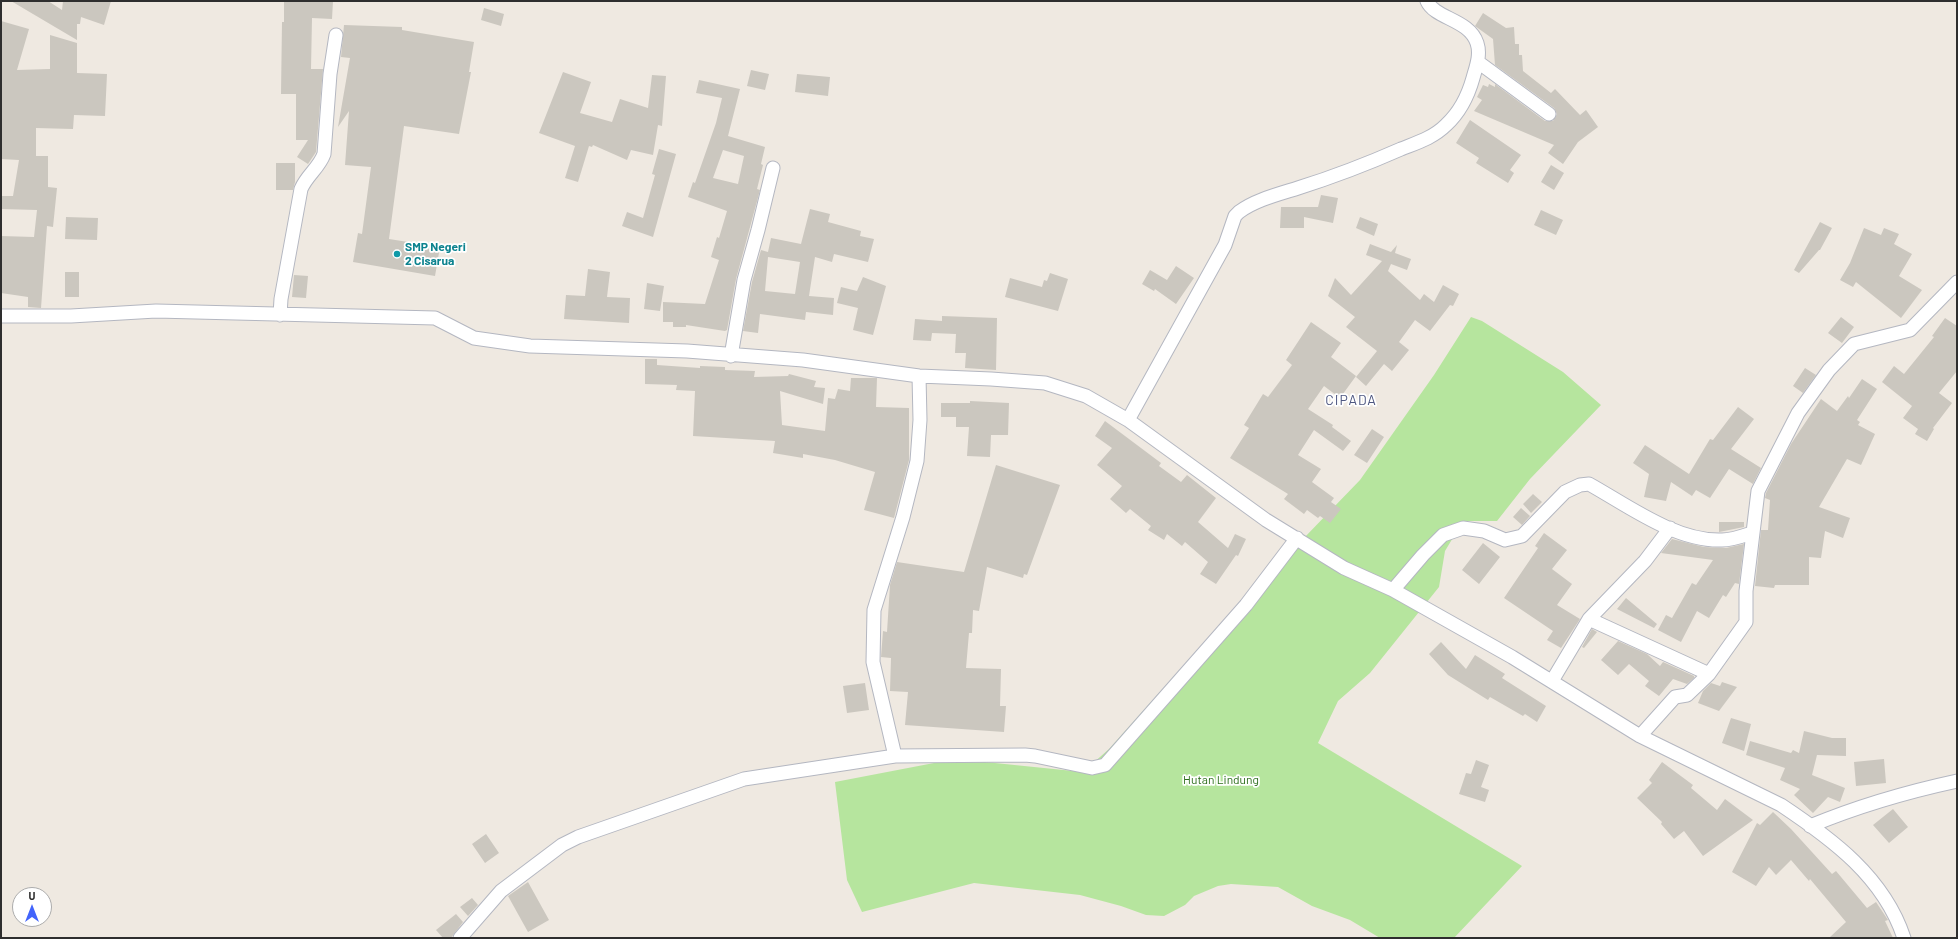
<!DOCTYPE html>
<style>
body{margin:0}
#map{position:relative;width:1958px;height:939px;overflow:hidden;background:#efe9e1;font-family:Barlow,sans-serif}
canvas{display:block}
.frame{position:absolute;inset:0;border:2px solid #2e2e2e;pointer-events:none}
.north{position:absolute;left:12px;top:887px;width:40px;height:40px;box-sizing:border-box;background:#fff;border:1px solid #ababab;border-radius:50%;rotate:0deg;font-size:11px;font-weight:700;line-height:16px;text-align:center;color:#2e2e2e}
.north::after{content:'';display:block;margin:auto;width:14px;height:18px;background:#4264fb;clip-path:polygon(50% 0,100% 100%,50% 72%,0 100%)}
</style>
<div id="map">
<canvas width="1958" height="939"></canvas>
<div class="frame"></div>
<div class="north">U</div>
</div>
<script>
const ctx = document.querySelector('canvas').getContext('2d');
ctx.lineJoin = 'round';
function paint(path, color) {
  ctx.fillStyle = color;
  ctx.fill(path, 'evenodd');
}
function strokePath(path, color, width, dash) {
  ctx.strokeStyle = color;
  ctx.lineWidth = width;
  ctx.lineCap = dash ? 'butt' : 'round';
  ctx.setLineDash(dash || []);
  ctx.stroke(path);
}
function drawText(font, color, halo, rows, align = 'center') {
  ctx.font = font + ' Barlow,sans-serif';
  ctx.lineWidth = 3.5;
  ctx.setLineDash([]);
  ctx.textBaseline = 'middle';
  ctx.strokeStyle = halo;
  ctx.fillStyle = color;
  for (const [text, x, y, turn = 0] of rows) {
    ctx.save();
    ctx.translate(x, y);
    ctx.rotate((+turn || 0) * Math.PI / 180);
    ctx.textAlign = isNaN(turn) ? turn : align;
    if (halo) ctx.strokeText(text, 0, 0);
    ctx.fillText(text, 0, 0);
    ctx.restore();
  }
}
paint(new Path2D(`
 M1471 317 1482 321 1563 372 1601 405 1530 479 1497 521H1463L1445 551 1439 587 1370 673 1338 701 1318 743 1522 866 1454 938H1380L1350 920 1312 906 1278 887 1231 884 1218 886 1194 896 1185 905 1164 916 1146 915 1121 906 1080 895 974 883 862 912 847 880 835 782 934 763 985 762 1083 772 1109 749 1218 627 1360 480 1434 375Z`), '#b6e59e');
paint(new Path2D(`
 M11 1H48L62 10 63 1H111L104 25 81 17 80 24H77V40Z
 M284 1H333L332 19 312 18 311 69H323L316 152 308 164 297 157 308 140H296V94H281L282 22H284Z
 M484 8 504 14 501 26 481 20Z
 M1483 13 1506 28 1514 27 1515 44H1519V55H1522L1523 71 1551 93 1555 89 1580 115 1586 110 1598 127 1578 142 1563 164 1548 153 1554 145 1474 111 1482 100 1477 97 1483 85 1488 87 1489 84 1495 87V84L1545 121H1553L1557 114 1554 108 1495 65 1493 39 1475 26Z
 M1 21 29 29 17 70 50 69V35L77 43V73L107 74 105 116 74 115 73 129 36 128V156H48V187L57 188 53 227 47 226 41 308 28 307V297L1 293V236L34 237 37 210 1 209V196H13L19 160 1 159Z
 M344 25 402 27V30L474 42 469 72H471L459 134 404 126 389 239 440 247 435 276 353 262 358 233 362 234 371 167 345 165 349 111 338 127 350 58 341 57Z
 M751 70 769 74 765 90 747 86Z
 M563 72 591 82 580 113 612 122 620 99 648 108 652 75 666 76 662 126 658 125 653 155 631 150 627 160 593 145 592 147 589 146 578 182 565 178 575 146 539 133Z
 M797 74 830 77 828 96 795 92Z
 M699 80 740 89 728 136 765 147 761 164 763 165 757 189 760 190 736 279 727 330 725 331 686 325V327H673V322H663V302L705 304 719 260 711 257 717 237 719 238 727 211 688 197 693 182 695 183 716 123 722 98 696 93ZM723 150 744 156 738 184 713 178Z
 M1470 120 1521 155 1510 170 1514 173 1508 183 1476 163 1479 158 1456 143Z
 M659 149 676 154 653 237 622 226 627 212 643 218 655 175 652 174Z
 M276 163H295V182L293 190H276Z
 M1551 165 1564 173 1554 190 1541 182Z
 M1321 195 1338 198 1333 223 1304 217V228H1280L1281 207H1318Z
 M810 209 830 214 828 222 861 231 860 236 874 239 868 262 834 254 832 262 815 257 809 296 834 298 833 315 806 312 805 320 760 314 758 333 743 331 752 282 761 250 768 252 771 238 801 244ZM768 257 800 262 795 294 765 291Z
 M1541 210 1563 220 1556 235 1534 225Z
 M66 217 98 218 97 240 65 239Z
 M1360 217 1378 224 1374 236 1356 228Z
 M1820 222 1832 228 1820 250H1819L1799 273 1794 270Z
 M1864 228 1881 235 1884 228 1899 234 1894 244 1912 254 1899 276 1922 290 1901 318 1856 282 1853 287 1840 280 1850 263Z
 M1370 244 1391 252 1397 245 1395 253 1411 259 1407 270 1391 264 1388 271 1420 300 1424 294 1434 302 1443 285 1459 294 1453 306 1450 305 1430 331 1415 320 1399 342 1409 350 1392 371 1384 364 1366 386 1356 377 1377 351 1346 327 1355 317 1328 296 1335 278 1351 295 1382 261 1366 255Z
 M1176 266 1194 278 1176 304 1155 289 1154 291 1142 284 1150 270 1167 280Z
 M588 269 610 272 607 297 630 298 629 323 564 319 566 295 585 296Z
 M65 272H79V297H65Z
 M1050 273 1068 279 1058 311 1005 297 1010 278 1042 287 1044 280 1047 281Z
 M294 275 308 276 306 298 292 297Z
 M863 277 886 286 873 335 853 330 858 308 837 303 841 287 857 291Z
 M647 283 664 286 660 311 644 309Z
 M942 316 997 318 996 370 965 368 966 353H955L956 334 932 333 931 341 913 340 915 319 942 321Z
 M1841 317 1854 327 1842 343 1828 333Z
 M1945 318 1957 326V371L1939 393 1952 403 1933 428 1934 429 1927 441 1915 434 1918 429 1903 418 1912 406 1882 382 1894 366 1904 374 1934 337 1932 336Z
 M1311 322 1341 343 1331 357 1356 376 1340 398 1324 386 1308 409 1333 425 1332 427 1351 441 1343 451 1314 430 1298 455 1321 469 1312 482 1334 498 1331 502 1341 509 1330 523 1320 516 1318 518 1307 510 1304 514 1284 499 1288 494 1230 458 1249 428 1244 425 1263 394 1268 397 1292 365 1286 360Z
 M645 359H657V365L700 368V366L725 367V370L755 371 754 377 788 376 789 374 816 381 814 387 825 388 823 404 780 391 782 425 825 431 828 398 835 399 838 389 850 391 851 378H877L876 407 909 408V460L894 518 864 510 875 472 835 460 803 454V458L773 453 775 441 693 436 695 391 676 390 677 385 645 384Z
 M1805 368 1816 375 1803 393 1793 386Z
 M1862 379 1877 389 1857 420 1860 422 1858 425 1875 434 1861 465 1847 459 1819 507 1850 518 1843 538 1825 531 1821 558 1809 557V585H1775L1774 588 1755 586 1761 530H1768L1770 500 1765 498 1766 493 1791 444 1821 399 1837 411 1848 396 1849 398Z
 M970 401 1009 403 1008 435H991L990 457 967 456 969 427H956V417H941V403H970Z
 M1738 407 1754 419 1731 449 1761 468 1753 484 1729 469 1710 498 1696 490 1692 496 1671 482 1666 501 1644 497 1649 474 1633 463 1645 445 1689 474 1710 439 1713 440Z
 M1105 421 1161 463 1159 466 1181 482 1187 475 1216 498 1198 522 1228 548 1235 534 1246 539 1238 556 1236 555 1216 584 1200 574 1208 562 1185 542 1182 546 1167 534 1164 540 1148 530 1151 526 1130 509 1126 513 1110 499 1122 486 1097 465 1112 448 1095 436Z
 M1372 429 1384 437 1367 463 1354 455Z
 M996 465 1060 485 1027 575 1024 574 1023 578 987 567 979 611 973 610 972 633H969L966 668 1001 669 1000 706H1006L1004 732 905 725 908 692 890 691 891 658 881 657 883 631 887 632 890 585 897 562 964 572Z
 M1533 494 1542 502 1531 513 1523 504Z
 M1521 508 1530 516 1522 525 1513 517Z
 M1719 522H1744V527L1719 532Z
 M1544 533 1567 550 1552 569 1572 584 1557 605 1580 619 1561 648 1547 640 1553 631 1504 598 1538 548 1535 546Z
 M1672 539 1704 547 1726 548 1744 544 1739 584 1735 583 1726 597 1723 595 1709 618 1697 611 1681 642 1658 630 1666 615 1672 618 1692 583 1696 585 1713 560 1661 553Z
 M1483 543 1500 557 1479 584 1462 570Z
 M1626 598 1657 624 1654 628 1617 609Z
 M1592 629 1597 632 1584 648 1582 647Z
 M1618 641 1647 654 1660 666 1663 662 1694 676V678L1687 684 1673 679 1659 696 1645 686 1649 681 1629 664 1618 675 1601 660Z
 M1441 642 1466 669 1475 655 1505 674 1502 678 1546 706 1537 722 1525 714 1523 716 1490 697 1488 700 1448 675 1429 654Z
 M1722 682 1737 687 1719 711 1698 703 1703 691 1711 683 1720 686Z
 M865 683 869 710 847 713 843 686Z
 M1731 718 1751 724 1744 751 1722 743Z
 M1804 731 1832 738H1846V756L1817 755 1812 775 1845 788 1840 802 1828 797 1813 813 1794 795 1800 789 1780 780 1785 768 1746 755 1750 741 1791 753 1793 750 1799 753Z
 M1884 759 1886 783 1856 786 1854 762Z
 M1476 760 1489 765 1481 787 1489 790 1485 802 1459 794 1466 773 1471 774Z
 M1662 762 1693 785 1691 788 1717 810 1725 799 1753 820 1703 856 1684 831 1674 839 1661 824 1662 822 1637 798 1652 783 1649 780Z
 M1893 809 1908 827 1889 843 1873 825Z
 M1773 812 1791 829 1832 874 1836 871 1867 908 1876 902 1888 920 1885 921 1893 938H1829L1846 922 1810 879 1809 881 1791 860 1776 875 1769 867 1756 886 1732 872 1757 823 1760 825Z
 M486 834 499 853 485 863 472 844Z
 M528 882 549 920 528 932 508 896Z
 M472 898 478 905 468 916 460 907Z
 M456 914 463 922 451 938H443L436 930Z`), '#cbc7bf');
const street = new Path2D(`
 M1478 62 1549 114
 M280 315 281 299 301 189C307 175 319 168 324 154L330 74 336 35
 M1 316H71L156 311 435 318 474 338 530 346 687 351 803 360 919 376 991 379 1045 383 1086 396 1128 420 1266 520 1344 568 1393 590 1512 657 1640 736 1781 805C1832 839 1884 877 1904 938
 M731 356 744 280 758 230 773 168
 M1128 420 1225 245 1235 216 1239 212C1255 200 1279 194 1298 188 1333 177 1367 164 1401 149 1416 143 1433 138 1446 125 1459 113 1468 96 1473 78 1476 67 1481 55 1477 43 1469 19 1435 19 1427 1
 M1393 590 1423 555 1443 535 1463 528 1484 531 1505 540 1522 536 1565 492 1580 485 1589 484C1627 505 1676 542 1722 540 1732 540 1743 536 1752 533
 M1589 619 1709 674
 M1552 681 1589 619 1645 561 1670 528
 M1640 736 1675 697 1687 695 1709 674 1746 622V591L1758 491 1798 413 1829 370 1854 344 1910 330 1957 282
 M895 756 873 662 874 610 903 517 917 461 920 420 919 376
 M1810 826C1858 806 1906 792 1957 781
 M460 938 501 891 562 845 578 837 744 779 895 756 1025 755 1035 756 1092 768 1105 765 1246 605 1297 538`);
strokePath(street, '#b4b7c1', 15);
strokePath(street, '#fff', 13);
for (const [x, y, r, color] of [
 [397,254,4,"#0f9aa8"]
]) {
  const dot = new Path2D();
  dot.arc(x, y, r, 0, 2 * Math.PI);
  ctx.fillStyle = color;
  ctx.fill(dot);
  strokePath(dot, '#fff', 1.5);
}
drawText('bold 12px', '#0d838f', '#fff', [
 ["SMP Negeri",405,247],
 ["2 Cisarua",405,261]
], 'left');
drawText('12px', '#2c6e1b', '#fff', [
 ["Hutan Lindung",1221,780]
]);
ctx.letterSpacing = '1px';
drawText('14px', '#4d5680', '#fff', [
 ["CIPADA",1351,400]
]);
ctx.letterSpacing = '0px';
</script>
